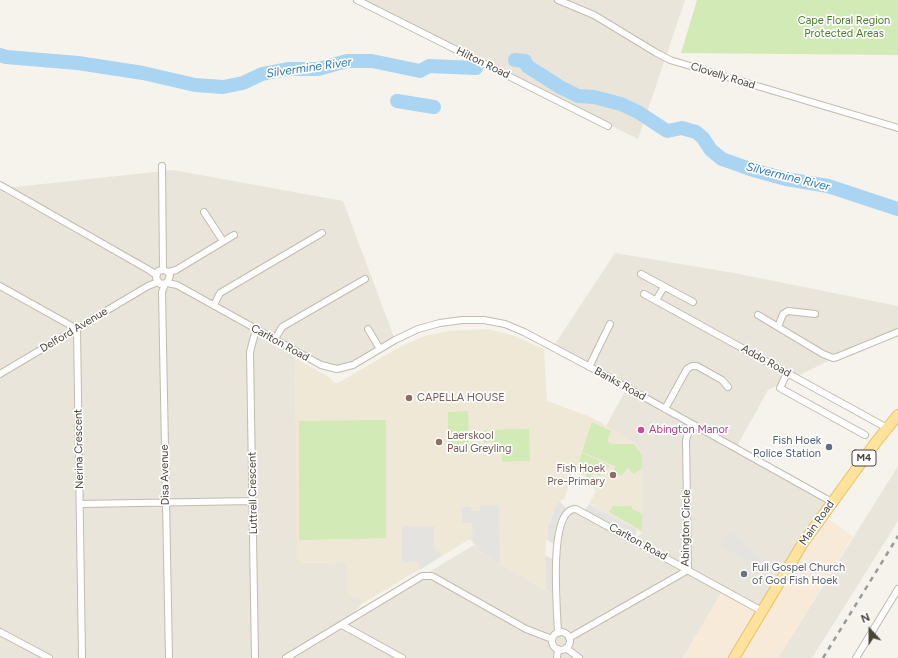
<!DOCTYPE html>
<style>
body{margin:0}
#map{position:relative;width:898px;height:658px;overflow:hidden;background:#f6f3ec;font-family:Figtree,sans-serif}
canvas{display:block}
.north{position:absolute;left:850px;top:610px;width:40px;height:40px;-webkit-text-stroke:3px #fff;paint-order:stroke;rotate:339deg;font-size:11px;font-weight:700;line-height:16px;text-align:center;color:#4b4439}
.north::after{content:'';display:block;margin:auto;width:14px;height:18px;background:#4b4439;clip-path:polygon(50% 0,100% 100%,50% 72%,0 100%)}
</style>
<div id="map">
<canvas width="898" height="658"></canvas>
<div class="north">N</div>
</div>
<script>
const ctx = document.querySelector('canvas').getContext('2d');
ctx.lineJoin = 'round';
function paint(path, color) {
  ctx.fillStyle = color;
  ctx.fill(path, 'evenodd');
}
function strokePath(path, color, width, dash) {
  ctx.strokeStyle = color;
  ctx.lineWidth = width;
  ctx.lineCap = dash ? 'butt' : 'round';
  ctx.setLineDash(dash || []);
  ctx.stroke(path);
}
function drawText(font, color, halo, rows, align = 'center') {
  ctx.font = font + ' Figtree,sans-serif';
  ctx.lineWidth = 3.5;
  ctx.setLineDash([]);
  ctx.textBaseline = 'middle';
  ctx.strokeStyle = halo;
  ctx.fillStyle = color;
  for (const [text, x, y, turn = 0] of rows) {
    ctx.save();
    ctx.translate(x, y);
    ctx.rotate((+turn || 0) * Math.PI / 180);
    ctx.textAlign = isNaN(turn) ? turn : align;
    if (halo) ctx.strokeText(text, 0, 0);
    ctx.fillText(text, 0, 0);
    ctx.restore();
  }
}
paint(new Path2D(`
 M357 0H685L638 139Z
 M173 170 343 201 395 340 353 365 337 369 299 353 295 358 298 563 347 562 348 597 360 596 362 604 344 623 474 545 478 551 556 596 560 528 573 509 634 540 642 533V455L635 443 606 426 627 388 553 347 615 253 734 273 898 306V332L837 357 768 390 736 448 832 502 762 611 723 590 683 658H0V185L6 188Z
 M898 466V521L812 658H778Z`), '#eae5da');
paint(new Path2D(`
 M823 515 853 536 778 658H683L723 590 762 611Z`), '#f7ead8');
paint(new Path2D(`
 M488 329 512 335 544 349 547 401 591 417 635 443 642 455V533L590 504 589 503 596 492 592 484 574 467 565 498 557 503 548 527 545 555 546 590 478 551 470 539 362 604 360 596 348 598 347 562 298 563 295 358 329 377 334 383H338L398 348 424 336 449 331Z`), '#efe8d6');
paint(new Path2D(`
 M697 0H898V55L681 53Z
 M468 411 469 452H448V412Z
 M386 420V538L299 540V421Z
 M592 422 611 431 607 441 611 444H634L642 455V468L634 474 628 468 622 475 612 476 615 466 582 452Z
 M529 429 530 461 502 462V448L499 447V442H484V430Z
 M582 453 609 465 608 469 604 467 600 476 593 473 589 479 577 466Z
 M613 506H632L631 508 642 514V531L609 512Z`), '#d2eab5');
paint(new Path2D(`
 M560 501 568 511 557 546 547 540 548 527 557 503Z
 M589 504 637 530 634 540 584 512Z
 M499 505 500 564 479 551 473 541 472 523H462V507H471V511H480V506Z
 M434 526V550L443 555 420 570 419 562H402V526Z
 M729 533 745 542 743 547 767 561 760 572 741 561 742 558 722 546Z
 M545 555 556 561 557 596 546 590Z`), '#e5e3e0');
strokePath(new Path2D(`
 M0 55 6 57 78 63 143 73 195 85 223 87 243 83 262 74 288 69H318L347 61H372L420 71 429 66 476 68
 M515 60 525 61 527 66 560 87 578 96 594 97 621 104 638 112 667 131 682 128 696 132 703 138 711 150 722 159 753 170 786 179 828 186 898 209
 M397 101 434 107`), '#a9d4f2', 14);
const minor = new Path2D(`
 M357 0 608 126
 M558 0 594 15 655 52 670 60 898 128
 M162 166 163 270
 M0 185 149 270 156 275
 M204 212 223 241
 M168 272 176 270 234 235
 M641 274 693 302
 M167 283 170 276 168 272 163 270 158 271 156 278 160 284 167 283 177 285 321 365 337 369 353 365 395 340 418 329 440 323 462 320H484L505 324 524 332 592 368 832 502
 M165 284 162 292 169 658
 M0 286 77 329 82 658
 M644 294 887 428
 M656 300 664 287
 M214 305 220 293 322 233
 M758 315 823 354 833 358 837 357 898 332
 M778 327 783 314 788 311 815 314
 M368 329 380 349
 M275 339 282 327 365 279
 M589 367 610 324
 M787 373 780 388 865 435
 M0 374 148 286 158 282
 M665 409 687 369 692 366H697L722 380 728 387
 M80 504 253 501
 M688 570 686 440 691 424
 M342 625 402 658
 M0 632 49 658
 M552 641a9 9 0 1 1 18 0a9 9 0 1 1-18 0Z
 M558 633C557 608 550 528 568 512 570 510 573 509 576 509L762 611
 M569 638 688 570
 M566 648 579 658
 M255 658 250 352 256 329
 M286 658 422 576H432L526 629 552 639
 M557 658 558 649
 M856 658 898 589`);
const primary = new Path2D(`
 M734 658 803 543 876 442 898 415`);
strokePath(minor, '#c2bbae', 8);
strokePath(primary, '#e6c16a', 12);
strokePath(minor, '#fff', 6);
strokePath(primary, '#ffe39c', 10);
strokePath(new Path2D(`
 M823 658 898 536`), '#9a9a9a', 2.5, [5, 5]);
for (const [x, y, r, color] of [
 [409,398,4,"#8d6e63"],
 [641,430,4,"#d1479c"],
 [439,442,4,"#8d6e63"],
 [829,447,4,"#5c6f8a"],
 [613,475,4,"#8d6e63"],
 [744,574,4,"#6b7280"]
]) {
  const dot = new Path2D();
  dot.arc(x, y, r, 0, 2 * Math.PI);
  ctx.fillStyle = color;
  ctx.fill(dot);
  strokePath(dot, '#fff', 1.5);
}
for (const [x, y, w] of [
 [864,458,24]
]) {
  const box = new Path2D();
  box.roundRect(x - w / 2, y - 8, w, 16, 3);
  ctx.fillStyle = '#fff';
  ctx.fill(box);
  strokePath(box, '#4b4439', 1);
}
drawText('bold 10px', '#4b4439', null, [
 ["M4",864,458]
]);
drawText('11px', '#4a7f2a', '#fff', [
 ["Cape Floral Region",844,21],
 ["Protected Areas",844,34]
]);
drawText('11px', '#4b4439', '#fff', [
 ["Hilton Road",483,63,26],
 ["Clovelly Road",723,76,17],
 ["Delford Avenue",74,330,-31],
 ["Carlton Road",280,343,29],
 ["Addo Road",766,361,29],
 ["Banks Road",620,384,29],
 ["Nerina Crescent",79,449,-91],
 ["Disa Avenue",165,475,-91],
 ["Luttrell Crescent",253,493,-91],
 ["Main Road",817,523,-55],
 ["Abington Circle",686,528,-89],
 ["Carlton Road",638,542,29]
]);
drawText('11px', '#785e54', '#fff', [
 ["CAPELLA HOUSE",417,398],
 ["Laerskool",447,436],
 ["Paul Greyling",447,449],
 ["Fish Hoek",605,469,"right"],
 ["Pre-Primary",605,482,"right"]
], 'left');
drawText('11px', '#b23c85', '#fff', [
 ["Abington Manor",649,430]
], 'left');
drawText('11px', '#4e5e75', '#fff', [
 ["Fish Hoek",821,441],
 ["Police Station",821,454]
], 'right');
drawText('11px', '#5b616d', '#fff', [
 ["Full Gospel Church",752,568],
 ["of God Fish Hoek",752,581]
], 'left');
drawText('italic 12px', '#2e7ab2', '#fff', [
 ["Silvermine River",309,68,-8],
 ["Silvermine River",788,177,14]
]);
</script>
